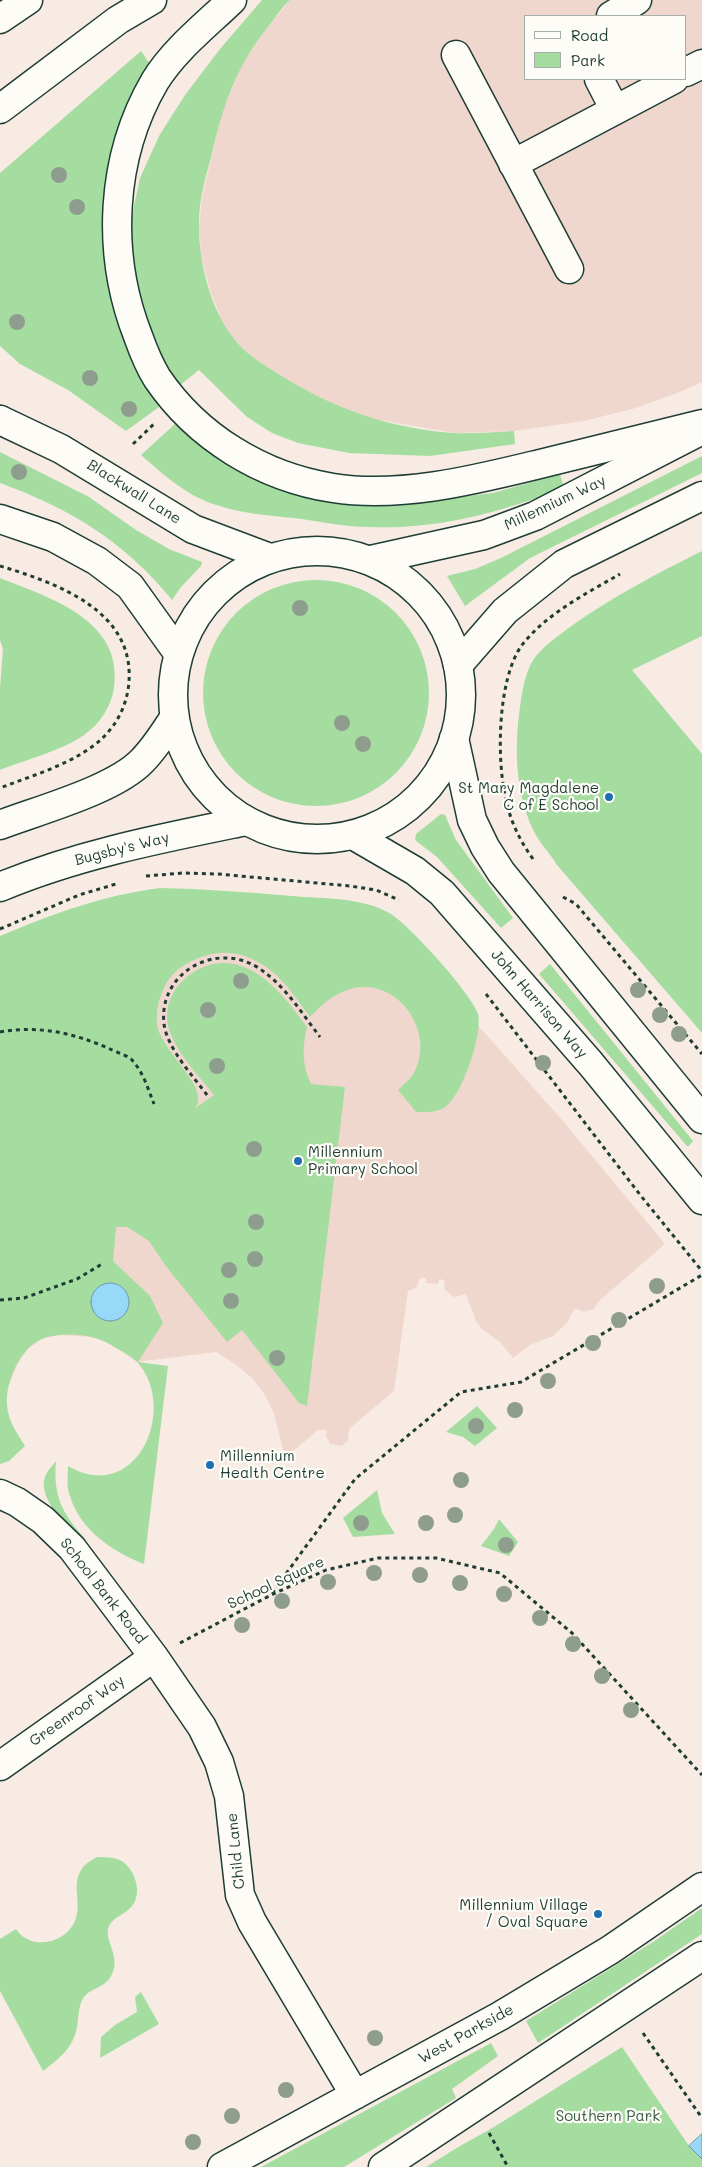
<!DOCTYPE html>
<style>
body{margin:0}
#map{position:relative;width:702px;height:2167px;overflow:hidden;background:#f7ebe4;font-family:Mali,sans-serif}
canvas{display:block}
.legend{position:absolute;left:524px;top:15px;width:162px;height:65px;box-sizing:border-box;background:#fdfcf7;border:1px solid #a4b0a9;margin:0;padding:6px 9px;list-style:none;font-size:15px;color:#1f3d34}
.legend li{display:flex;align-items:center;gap:10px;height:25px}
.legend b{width:25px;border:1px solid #a4b0a9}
</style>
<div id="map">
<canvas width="702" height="2167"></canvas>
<ul class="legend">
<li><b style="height:6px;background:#fdfcf7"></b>Road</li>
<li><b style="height:14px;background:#a5dda1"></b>Park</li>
</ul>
</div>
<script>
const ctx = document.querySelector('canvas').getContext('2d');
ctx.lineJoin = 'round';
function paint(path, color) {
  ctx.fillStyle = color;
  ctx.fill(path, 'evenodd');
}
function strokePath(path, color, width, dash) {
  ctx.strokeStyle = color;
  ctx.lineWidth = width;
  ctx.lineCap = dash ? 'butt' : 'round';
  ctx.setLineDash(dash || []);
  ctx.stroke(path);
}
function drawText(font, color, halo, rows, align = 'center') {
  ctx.font = font + ' Mali,sans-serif';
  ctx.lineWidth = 4.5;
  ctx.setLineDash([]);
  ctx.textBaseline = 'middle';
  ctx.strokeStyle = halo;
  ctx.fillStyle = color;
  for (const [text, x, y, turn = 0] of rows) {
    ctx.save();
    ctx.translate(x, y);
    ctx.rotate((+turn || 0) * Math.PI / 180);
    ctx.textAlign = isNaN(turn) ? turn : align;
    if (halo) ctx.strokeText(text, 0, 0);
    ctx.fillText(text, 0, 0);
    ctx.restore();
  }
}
paint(new Path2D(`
 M290 0H702V382L680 392 636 408 584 421 514 431 454 433 368 418 339 408 290 382 258 362 235 341 222 321 210 290 201 255 199 226 202 198 222 111 238 71 260 36ZM526 16H686V79H526Z
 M216 942 467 1013 562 1120 665 1244 599 1301 594 1309 584 1312 575 1308 567 1323 553 1336 530 1345 513 1358 499 1341 482 1329 476 1321 466 1294 454 1297 445 1290 444 1280 439 1279 438 1284 426 1283V1278H420L417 1287 408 1291 394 1391 349 1429 348 1441 341 1446 330 1444 326 1436 327 1430H318L285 1458 274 1414 265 1395 252 1378 235 1364 216 1352 137 1362 111 1344 93 1337 59 1335 42 1339 28 1349 18 1363 9 1385 0 998Z`), '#f0d7cd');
paint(new Path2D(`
 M262 0H290C283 6 277 15 271 23 238 63 225 99 213 149 207 174 198 200 199 227 199 264 211 311 235 340 247 355 264 365 280 375 334 409 389 428 453 433 473 434 494 432 514 431L515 444 430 456 349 453 298 443 272 433 247 417 199 370 179 386 151 344 128 261 131 220 140 178 159 136 185 95 220 49Z
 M141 51 152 67 107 218 104 259 119 329 159 407 126 431 68 390 20 364 0 346V173Z
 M175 424 200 444 236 467 275 488 346 505H391L493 493 560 474 564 488C501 512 438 530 369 527 344 527 319 521 294 518 259 515 218 511 188 492 171 482 156 468 141 455Z
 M0 452 89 497 136 530 169 549 202 562 201 566 181 587 172 600C124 541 71 509 0 483Z
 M702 456V473L530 558 465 606 447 576 475 569 501 558Z
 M702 551V636L632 670 702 754V1033L557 865C551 855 543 847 537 837 515 798 514 750 520 707 522 692 525 673 533 660 542 647 558 636 570 627 612 597 656 574 702 551Z
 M0 578C50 598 124 620 114 688 111 707 100 724 84 735 63 750 25 760 0 770V688L3 649 0 640Z
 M203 693a113 113 0 1 1 226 0a113 113 0 1 1-226 0Z
 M441 814 445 815 456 840 513 918 501 928 437 857 415 840 416 834Z
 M160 888C204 889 248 892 292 896 325 899 363 897 391 914 410 926 472 994 478 1014 483 1034 462 1096 445 1107 436 1113 426 1112 416 1112L398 1090C403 1085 408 1081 412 1076 436 1040 406 985 362 987 341 988 324 1002 310 1017 293 994 279 971 252 959 236 951 218 951 201 957 185 963 171 972 164 988 158 1000 155 1015 158 1029 164 1050 198 1080 198 1097 199 1101 197 1105 195 1108L214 1095C198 1075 179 1056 170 1032 155 990 204 950 244 967 271 978 290 1004 307 1027 302 1049 302 1064 311 1084L345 1087 307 1406 299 1403 242 1330 227 1342 165 1265 149 1241 127 1227H116L113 1261 150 1296 163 1323 138 1362 168 1366 144 1564C113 1552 80 1530 70 1496 66 1487 68 1476 68 1466 137 1506 178 1409 138 1363 133 1357 123 1352 116 1348 96 1334 70 1332 47 1337 22 1343 5 1381 7 1405 8 1421 17 1433 25 1446L9 1461 0 1464V936C52 914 104 895 160 888Z
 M550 964 693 1141 689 1146H687L539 974Z
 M477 1406 497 1428 475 1446 463 1437 446 1432Z
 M56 1461C53 1497 62 1513 86 1540L82 1543C69 1528 37 1499 45 1477 47 1471 52 1466 56 1461Z
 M377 1490 382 1513 395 1534 353 1537 343 1518Z
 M499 1519 518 1542 509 1556 481 1546 494 1529Z
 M97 1857C104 1857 113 1857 120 1860 135 1868 143 1893 132 1906 126 1914 113 1917 109 1926 103 1940 121 1955 112 1974 106 1988 92 1987 84 1997 78 2005 79 2017 77 2027 74 2047 58 2060 43 2071L0 1991V1939L16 1929C30 1951 65 1944 75 1921 82 1904 72 1887 80 1872 84 1864 90 1861 97 1857Z
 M702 1908V1934L538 2043 526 2021 653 1942Z
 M141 1992 159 2024 100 2058 101 2037 115 2025 137 2012 135 1997Z
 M491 2043 498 2056 452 2089 456 2098 344 2167H261Z
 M622 2047 689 2146 702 2159V2167H426L460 2146 494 2127Z`), '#a5dda1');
const water = new Path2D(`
 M91 1302a19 19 0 1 1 38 0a19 19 0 1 1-38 0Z
 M702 2134V2159L689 2146Z`);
paint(water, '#98d8f9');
strokePath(water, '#689aaa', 1);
const minor = new Path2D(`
 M611 16 637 0
 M456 55 569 269
 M686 72 702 64
 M599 79 615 110
 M513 164 674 79
 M371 560 484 535 535 516 702 430
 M458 665 505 611 564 564 702 496
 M454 738 472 820 485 847 501 872 702 1119
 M0 825C39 810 114 790 142 761 155 748 164 733 174 718
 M353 835 415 871 442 893 591 1064 702 1200
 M0 887C79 854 163 838 246 821
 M0 1494 17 1502 43 1520 72 1548 154 1657 202 1727 219 1762 229 1796 240 1895 252 1922 355 2095
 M0 1766 154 1657
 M222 2167 500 2016 610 1950 702 1887
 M383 2167 702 1956`);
const major = new Path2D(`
 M0 420 61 449 193 529 270 558
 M0 519 53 537 97 561 130 586 178 653
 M173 695a144 144 0 1 1 288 0a144 144 0 1 1-288 0Z`);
const highway = new Path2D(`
 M232 0C206 25 174 50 155 81 110 158 106 254 138 336 143 350 149 365 157 378 197 437 262 477 333 488 402 499 478 479 544 463 597 450 649 437 702 424
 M0 19 28 0
 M0 109 118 20 152 0
 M0 420V421`);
strokePath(minor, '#1f3d34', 31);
strokePath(major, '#1f3d34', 31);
strokePath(highway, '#1f3d34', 31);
strokePath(new Path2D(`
 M133 444 154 424
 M0 566C60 584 140 613 128 690 124 713 112 732 93 746 66 766 31 776 0 788
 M533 859C521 842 512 825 507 804 496 764 497 679 522 645 546 614 587 593 620 574
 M146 876 183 873 218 874 350 886 376 890 399 900
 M563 897 576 904 702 1054
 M0 929 79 895 116 884
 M486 994 641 1196 702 1271
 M0 1032C39 1025 74 1033 110 1049 116 1052 126 1055 131 1059 143 1071 148 1089 154 1104
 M207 1095C193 1076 167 1048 164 1024 158 974 214 941 257 967 284 984 301 1012 320 1037
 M0 1300 24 1298 77 1279 102 1264
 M272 1593 355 1479 461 1392 521 1382 702 1275
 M180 1643 271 1595 326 1570 378 1558H436L500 1573 572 1633 702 1775
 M643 2033 702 2118
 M489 2133 508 2167`), '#1f3d34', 3, [4, 4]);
strokePath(minor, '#fdfcf7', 28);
strokePath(major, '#fdfcf7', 28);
strokePath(highway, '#fdfcf7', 28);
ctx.fillStyle = '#8f9d8f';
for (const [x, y] of [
 [59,175],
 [77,207],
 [17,322],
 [90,378],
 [129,409],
 [19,472],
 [300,608],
 [342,723],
 [363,744],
 [241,981],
 [638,990],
 [208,1010],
 [660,1015],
 [679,1034],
 [543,1063],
 [217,1066],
 [254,1149],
 [256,1222],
 [255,1259],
 [229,1270],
 [657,1286],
 [231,1301],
 [619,1320],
 [593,1343],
 [277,1358],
 [548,1381],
 [515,1410],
 [476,1426],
 [461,1480],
 [455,1515],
 [361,1523],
 [426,1523],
 [506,1545],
 [374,1573],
 [420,1575],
 [328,1582],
 [460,1583],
 [504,1594],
 [282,1601],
 [540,1618],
 [242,1625],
 [573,1644],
 [602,1676],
 [631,1710],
 [375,2038],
 [286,2090],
 [232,2116],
 [193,2142]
]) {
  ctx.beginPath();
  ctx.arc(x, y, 8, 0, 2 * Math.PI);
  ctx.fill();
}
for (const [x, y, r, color] of [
 [609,797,5,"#1f6fb2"],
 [298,1161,5,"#1f6fb2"],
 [210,1465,5,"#1f6fb2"],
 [598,1914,5,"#1f6fb2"]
]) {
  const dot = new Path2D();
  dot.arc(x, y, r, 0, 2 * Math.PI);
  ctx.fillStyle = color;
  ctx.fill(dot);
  strokePath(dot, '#fdfcf7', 2);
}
drawText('15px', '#1f3d34', '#fdfcf7', [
 ["Blackwall Lane",134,492,32],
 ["Millennium Way",555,503,-25],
 ["Bugsby's Way",122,849,-14],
 ["John Harrison Way",539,1004,49],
 ["School Square",276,1583,-25],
 ["School Bank Road",103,1591,52],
 ["Greenroof Way",77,1711,-35],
 ["Child Lane",236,1851,-96],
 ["West Parkside",466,2034,-29]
]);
drawText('15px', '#1f3d34', '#fdfcf7', [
 ["St Mary Magdalene",599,788],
 ["C of E School",599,805],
 ["Millennium",308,1152,"left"],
 ["Primary School",308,1169,"left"],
 ["Millennium",220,1456,"left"],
 ["Health Centre",220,1473,"left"],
 ["Millennium Village",588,1905],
 ["/ Oval Square",588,1922]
], 'right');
drawText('15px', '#3a5d4a', '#fdfcf7', [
 ["Southern Park",608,2116]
]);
</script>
